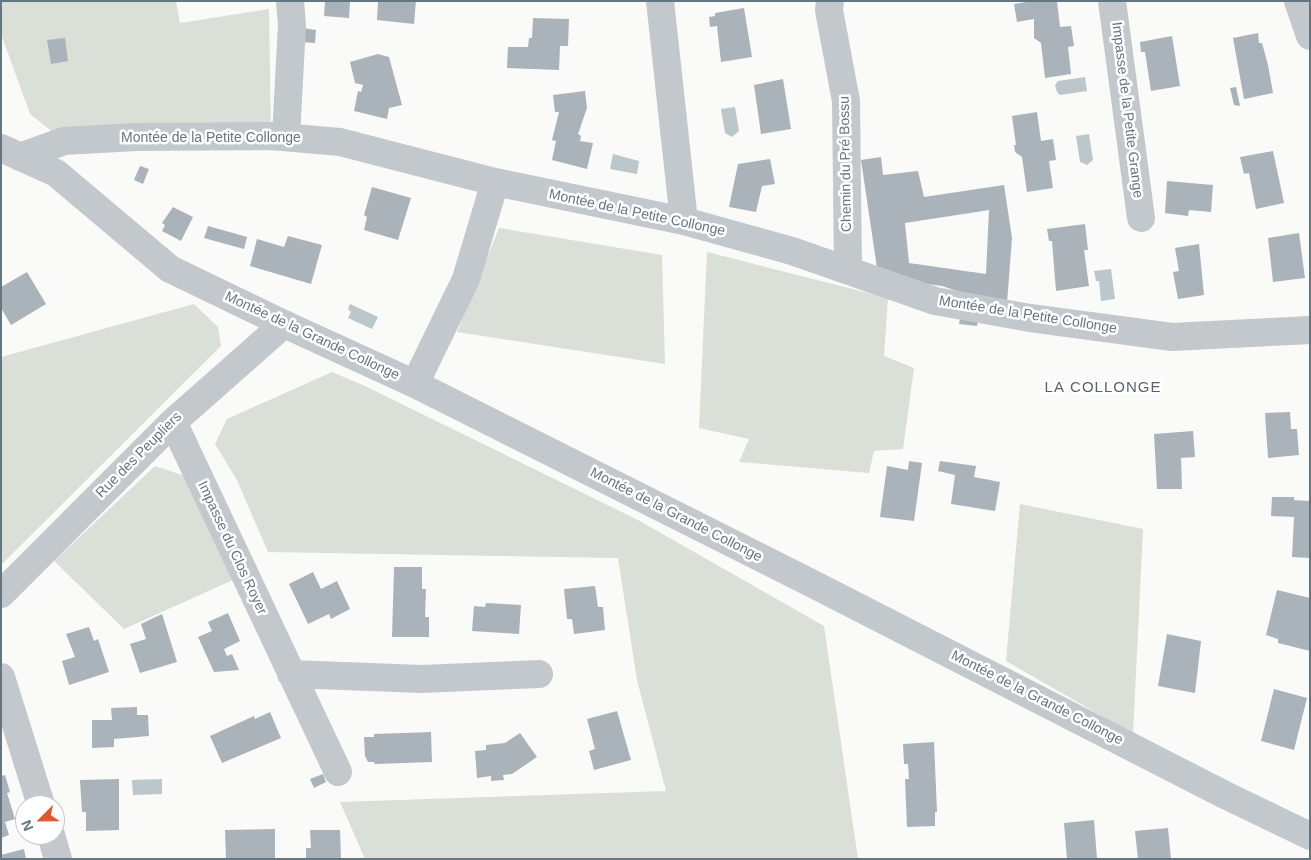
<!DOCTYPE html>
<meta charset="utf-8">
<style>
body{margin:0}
#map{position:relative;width:1311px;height:860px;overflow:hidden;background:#fafaf8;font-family:Arial,sans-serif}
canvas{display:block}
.frame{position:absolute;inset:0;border:2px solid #657683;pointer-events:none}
.north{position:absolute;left:15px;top:795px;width:50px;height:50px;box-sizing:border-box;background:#fff;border:1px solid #c1c8cd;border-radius:50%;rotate:247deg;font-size:14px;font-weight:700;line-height:20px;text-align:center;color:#657683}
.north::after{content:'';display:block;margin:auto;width:18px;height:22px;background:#e4572e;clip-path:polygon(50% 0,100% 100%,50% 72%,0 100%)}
</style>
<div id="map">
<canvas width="1311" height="860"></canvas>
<div class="frame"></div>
<div class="north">N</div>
</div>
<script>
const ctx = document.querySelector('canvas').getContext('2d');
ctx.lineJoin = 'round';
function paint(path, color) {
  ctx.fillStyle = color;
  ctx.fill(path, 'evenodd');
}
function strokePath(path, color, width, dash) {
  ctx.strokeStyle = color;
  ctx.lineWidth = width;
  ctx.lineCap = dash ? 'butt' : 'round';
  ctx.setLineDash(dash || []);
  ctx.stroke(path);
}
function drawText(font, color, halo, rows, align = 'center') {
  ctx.font = font + ' Arial,sans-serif';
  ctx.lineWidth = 5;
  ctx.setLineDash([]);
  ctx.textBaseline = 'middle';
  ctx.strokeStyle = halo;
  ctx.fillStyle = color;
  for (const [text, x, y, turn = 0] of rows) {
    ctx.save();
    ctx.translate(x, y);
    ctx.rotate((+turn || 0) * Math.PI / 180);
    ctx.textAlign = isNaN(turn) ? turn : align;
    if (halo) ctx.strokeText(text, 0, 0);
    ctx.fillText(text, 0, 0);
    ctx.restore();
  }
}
paint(new Path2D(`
 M1 1H176L180 23 269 9 271 136 64 141 30 114 1 34Z
 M499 228 662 255 665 364 457 332Z
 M707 252 888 298 884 356 914 368 903 449 874 451 869 473 739 462 749 439 699 428Z
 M194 304 218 327 221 346 1 565V357Z
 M332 372 365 386 638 520 824 626 858 859H365L340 802 666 791 637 680 618 558 268 552 237 480 215 444 227 419Z
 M155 466 188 477 235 579 124 629 54 561Z
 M1020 504 1143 529 1133 734 1006 661Z`), '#dadfd7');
paint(new Path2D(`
 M1085 77 1087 91 1060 95 1057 92 1055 85 1058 81Z
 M735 107 739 131 732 137 725 133 721 109Z
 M1089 134 1093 160 1087 165 1080 162 1076 136Z
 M613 154 639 161 637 174 610 169Z
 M1111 269 1115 299 1101 301 1099 281H1096L1094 271Z
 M350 304 378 317 372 329 348 318 351 312 348 309Z
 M162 779V794L133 795 132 780Z`), '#bbc7cb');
paint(new Path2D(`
 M325 1 350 2 349 18 324 16Z
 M416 1 414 24 377 20 378 2Z
 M1033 1H1057L1060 27 1071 26 1074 46 1068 47 1071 74 1045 78 1041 43 1034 38V19L1017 22 1014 4Z
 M744 8 752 57 721 62 717 26 710 27 709 17 715 16V13Z
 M533 18 569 19 568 46H560L559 70 507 68 508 47H528L529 38H532Z
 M302 28 316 30 315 43 301 42Z
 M1258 33 1259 43H1262L1268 65 1273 93 1244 99 1233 38Z
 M1172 36 1180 86 1151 91 1145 52H1141L1140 42Z
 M65 38 68 61 51 64 47 40Z
 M378 54 389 57 402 105 389 108 387 119 354 111 358 91 361 92 363 85 355 83 350 62Z
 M783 79 791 129 761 134 754 85Z
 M1236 87 1240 106 1234 105 1230 88Z
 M585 91 587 108 578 134 581 136 580 141 593 143 587 169 552 160 556 141 552 140 559 112H555L553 95Z
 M1037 112 1041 141 1053 139 1056 160 1049 161 1053 188 1027 192 1022 157 1015 152 1014 145H1016L1012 116Z
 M1273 151 1284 203 1256 209 1249 173 1244 174 1240 157Z
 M881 157 883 175 918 171 924 197 1004 185 1012 238 1007 303 984 300 942 286 914 282 877 268 861 160ZM989 210 986 274 909 263 905 223Z
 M770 159 775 184 762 186 756 212 729 207 738 164Z
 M140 166 149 169 143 184 134 180Z
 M1167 181 1213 185 1211 212 1189 210 1188 216 1165 213Z
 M372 187 411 198 398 240 364 230 367 217 364 215Z
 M173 207 193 217 181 241 162 231 165 225 162 223Z
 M1085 224 1088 250H1084L1089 286 1056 291 1052 241H1049L1047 229Z
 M208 226 247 237 244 249 204 238Z
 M1299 233 1305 278 1273 282 1268 238Z
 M288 236 322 245 311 284 250 266 257 239 284 247Z
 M1199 244 1204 295 1178 299 1173 272 1179 271 1175 248Z
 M27 272 46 304 11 325 1 308V287Z
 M961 313 979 315 977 326 959 324Z
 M1290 412 1291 429H1297L1299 455 1268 458 1265 413Z
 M1193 431 1195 457 1181 458 1182 489H1157L1154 434Z
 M909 461 922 463 914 521 880 517 887 466 908 470Z
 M940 461 976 466 974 477 1000 482 995 511 951 504 955 475 938 471Z
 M1272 497H1294V500L1310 501V558L1292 557 1294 517 1271 516Z
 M394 567H422V589H426L425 617H429V637H392Z
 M313 572 321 589 337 581 350 609 331 619 329 614 308 624 289 584Z
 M595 586 598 607H603L605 630 574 634 572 619H567L564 589Z
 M1277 590 1310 598V651L1278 643V639L1266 635Z
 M486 603 521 605 519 634 472 631 474 606 485 607Z
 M228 613 240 641 224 649 227 656 232 654 239 670 214 672 198 637 212 631 208 622Z
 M162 614 177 662 140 673 130 644 146 639 141 624Z
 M89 627 94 641 98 639 109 672 69 685 62 661 75 657 66 634Z
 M1167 634 1201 641 1195 693 1158 686Z
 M1274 689 1307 698 1294 750 1261 741Z
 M137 707V715H148L149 736 114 739V747L92 748V720H112L111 708Z
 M617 711 631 760 594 770 589 751 595 749 587 719Z
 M270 712 281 738 222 763 210 736 254 716 255 719Z
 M431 732 432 762 375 764 374 762H368L365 756 364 737H374V734Z
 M520 733 537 757 512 774 503 775 504 780 491 781V776L477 778 475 751 486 750V745L505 743Z
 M934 742 937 812H935V826L907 827 905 779H909L908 764H904L903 744Z
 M323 774 326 782 314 788 310 779Z
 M5 775 10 792 7 793 15 819 5 822 9 835 1 838V776Z
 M119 779V830L86 831V812H82L80 780Z
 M1094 820 1097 859H1067L1064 823Z
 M1168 828 1171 859H1138L1135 831Z
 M275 829V859H226L225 830Z
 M310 830H340L341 859H306V848H311Z
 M24 849 26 859H1V855Z`), '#aab3b9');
strokePath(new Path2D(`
 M660 1 684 221
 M830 1 829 10 846 101 848 269
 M1112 1 1141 218
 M1298 1 1310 36
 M286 136 292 25 290 1
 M1 148 56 173 170 269 284 324 415 384 813 584 1225 795 1310 836
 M20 157 64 141 136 137 271 136 340 142 495 182 684 221 792 251 935 301 1030 318 1172 337 1310 330
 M415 384 466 279 495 182
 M173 422 338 772
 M1 594 173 422 284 324
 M291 674 422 679 539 674
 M1 677 41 805
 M51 835 58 859`), '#c3c8cc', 28);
drawText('14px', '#657683', '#fff', [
 ["Impasse de la Petite Grange",1127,110,83],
 ["Montée de la Petite Collonge",211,138],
 ["Chemin du Pré Bossu",846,164,-91],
 ["Montée de la Petite Collonge",637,213,12],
 ["Montée de la Petite Collonge",1028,315,9],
 ["Montée de la Grande Collonge",312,336,25],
 ["Rue des Peupliers",139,455,-45],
 ["Montée de la Grande Collonge",676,515,27],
 ["Impasse du Clos Royer",232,548,65],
 ["Montée de la Grande Collonge",1037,698,27]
]);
ctx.letterSpacing = '1px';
drawText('15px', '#57646e', '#fff', [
 ["LA COLLONGE",1103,388]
]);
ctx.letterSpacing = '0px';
</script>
